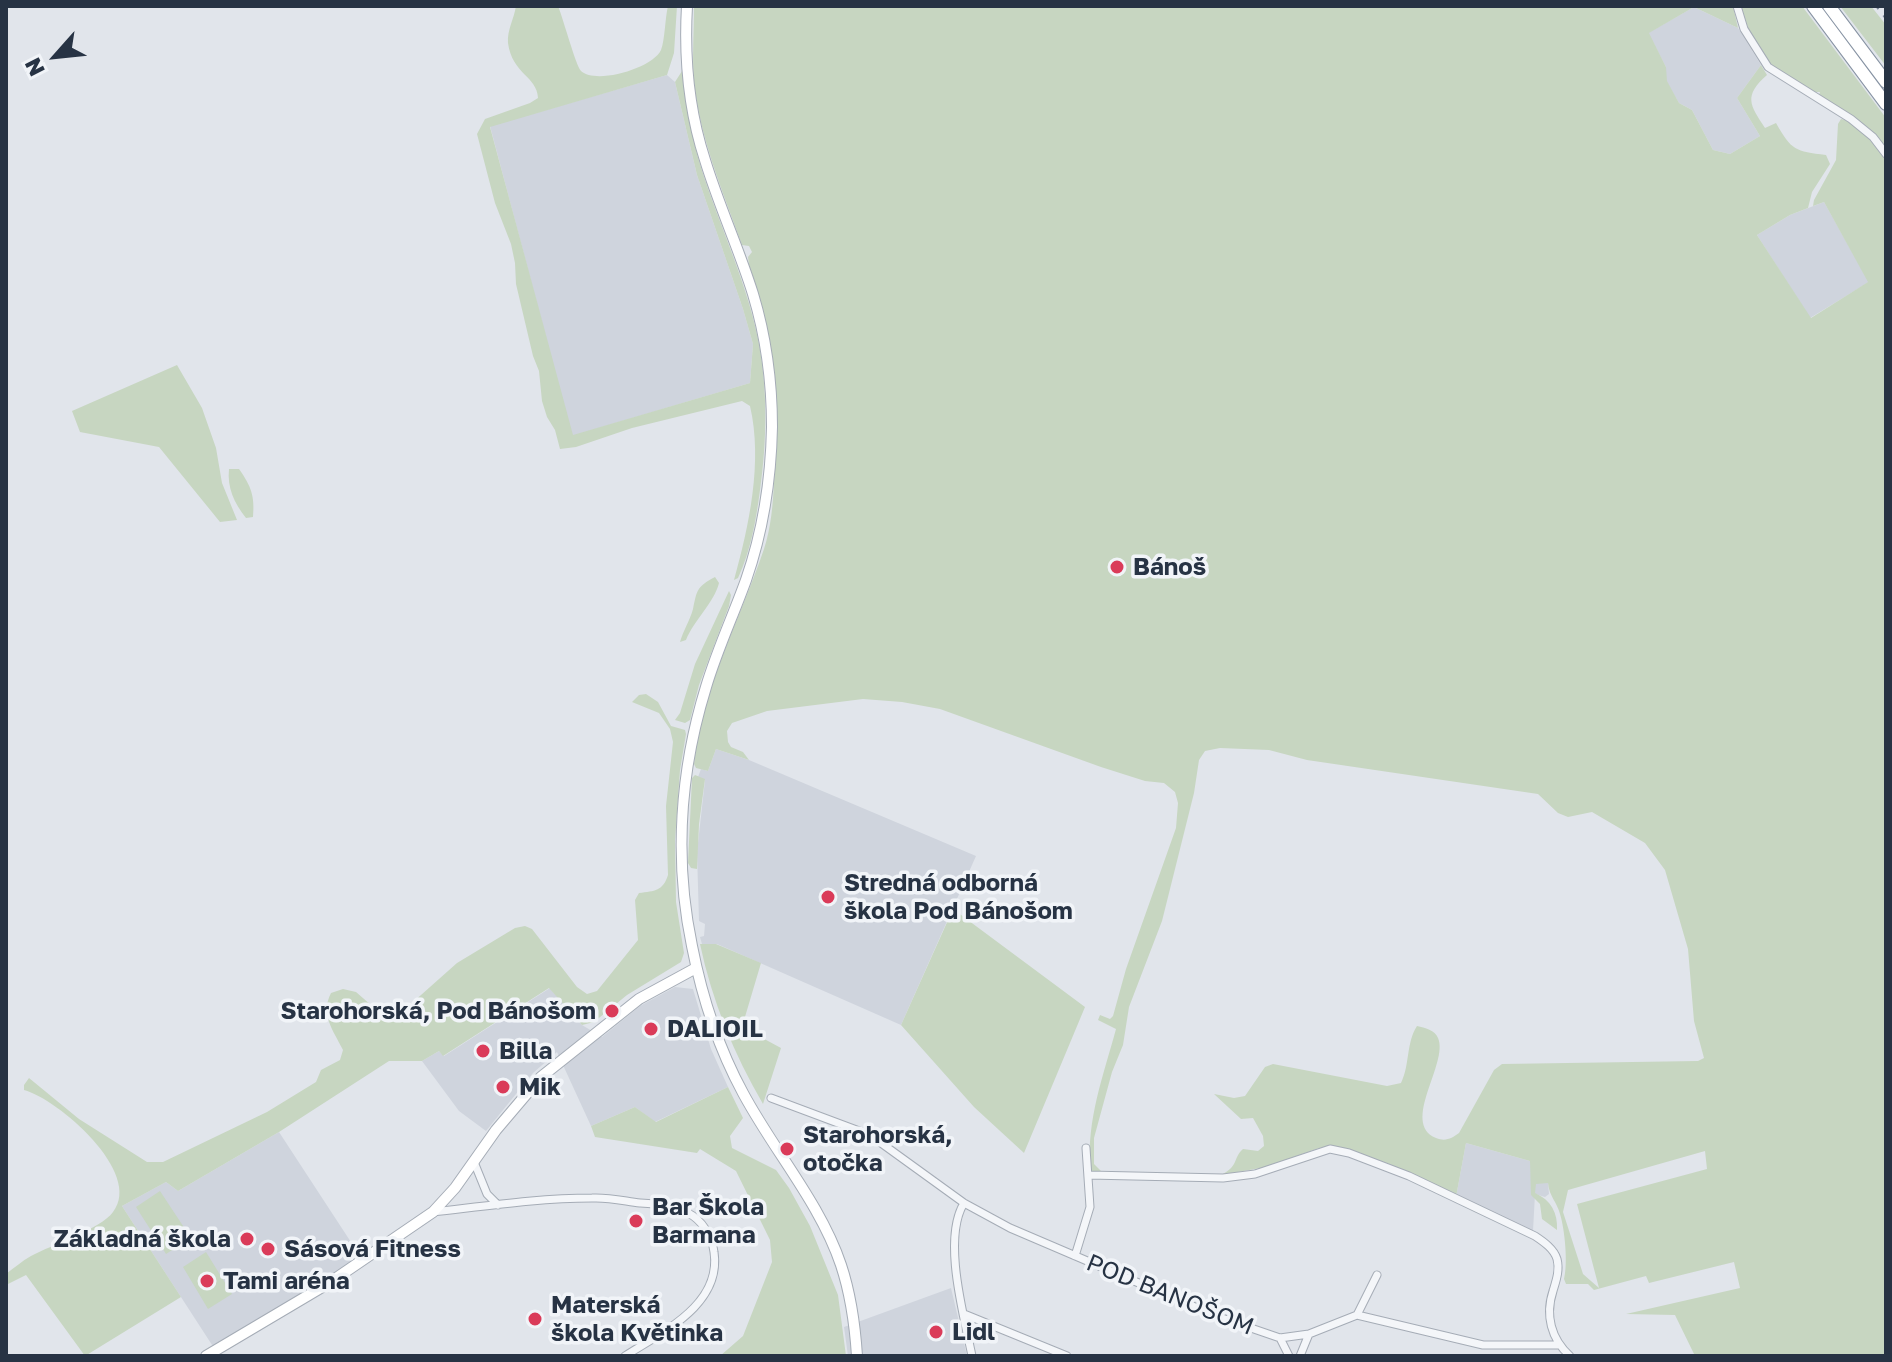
<!DOCTYPE html>
<meta charset="utf-8">
<style>
body{margin:0}
#map{position:relative;width:1892px;height:1362px;overflow:hidden;background:#e1e5eb;font-family:"Golos Text",sans-serif}
canvas{display:block}
.frame{position:absolute;inset:0;border:8px solid #273344;pointer-events:none}
.north{position:absolute;left:16px;top:16px;width:80px;height:80px;-webkit-text-stroke:6px #f1f4f8;paint-order:stroke;rotate:243deg;font-size:22px;font-weight:700;line-height:32px;text-align:center;color:#273344}
.north::after{content:'';display:block;margin:auto;width:28px;height:36px;background:#273344;clip-path:polygon(50% 0,100% 100%,50% 72%,0 100%)}
</style>
<div id="map">
<canvas width="1892" height="1362"></canvas>
<div class="frame"></div>
<div class="north">N</div>
</div>
<script>
const ctx = document.querySelector('canvas').getContext('2d');
ctx.lineJoin = 'round';
function paint(path, color) {
  ctx.fillStyle = color;
  ctx.fill(path, 'evenodd');
}
function strokePath(path, color, width, dash) {
  ctx.strokeStyle = color;
  ctx.lineWidth = width;
  ctx.lineCap = dash ? 'butt' : 'round';
  ctx.setLineDash(dash || []);
  ctx.stroke(path);
}
function drawText(font, color, halo, rows, align = 'center') {
  ctx.font = font + ' "Golos Text",sans-serif';
  ctx.lineWidth = 7;
  ctx.setLineDash([]);
  ctx.textBaseline = 'middle';
  ctx.strokeStyle = halo;
  ctx.fillStyle = color;
  for (const [text, x, y, turn = 0] of rows) {
    ctx.save();
    ctx.translate(x, y);
    ctx.rotate((+turn || 0) * Math.PI / 180);
    ctx.textAlign = isNaN(turn) ? turn : align;
    if (halo) ctx.strokeText(text, 0, 0);
    ctx.fillText(text, 0, 0);
    ctx.restore();
  }
}
paint(new Path2D(`
 M1694 7 1738 28 1761 65 1737 98 1760 136 1730 154 1713 150 1692 110 1679 103 1666 81V67L1648 33Z
 M667 75 675 82 697 175 743 309 753 344 750 383 572 436 490 126Z
 M1824 202 1869 282 1810 318 1757 235 1790 215Z
 M716 749 749 760 976 856 901 1025 717 944H702L700 937 704 936 705 924 699 921 697 852 705 780 698 777 701 769 708 771Z
 M675 987 693 989 711 1049 728 1087 655 1122 635 1107 591 1126 557 1052 533 1073 486 1131 459 1111 422 1061 439 1051 444 1056 550 988 582 1025 602 1037 640 1006Z
 M279 1132 362 1259 214 1348 122 1206 166 1182 178 1191Z
 M1466 1143 1530 1161 1548 1183 1549 1194 1545 1197 1535 1194 1533 1231 1456 1197Z
 M951 1288 967 1356H848L844 1327Z`), '#cfd4dd');
paint(new Path2D(`
 M516 6H558C563 18 576 66 581 71 596 85 653 68 661 50 665 40 665 18 668 6H677L674 53 667 75 490 127 573 435 750 383 753 344 743 309 697 175 675 82 682 71C685 99 690 127 697 154 715 217 745 275 758 339 768 388 767 441 760 490 756 520 751 550 738 578L734 580C749 526 763 462 750 406L742 401 632 428 576 447 560 449 555 430 547 417 542 401 539 371 533 356 516 284 515 263 511 244 495 203 477 134 485 119 530 103 538 98C537 76 512 74 508 43 507 30 514 19 516 6Z
 M694 6H1733L1738 28 1694 7 1649 33 1666 67 1667 81 1679 103 1692 110 1713 150 1730 154 1760 136 1737 98 1761 65 1767 75C1743 96 1750 105 1765 128L1776 123C1792 151 1795 151 1826 155L1830 164 1812 192 1808 208 1790 215 1757 235 1811 318 1868 282 1824 202 1813 206 1814 200 1836 160 1838 124 1841 119C1862 124 1874 144 1886 161V1356H1695L1675 1315 1626 1314 1740 1288 1734 1262 1649 1283 1646 1276 1594 1290 1588 1284H1566L1564 1279C1568 1264 1565 1230 1560 1214 1557 1202 1549 1196 1548 1183L1536 1184 1535 1193C1551 1200 1558 1213 1557 1230L1542 1219 1540 1204 1531 1195 1530 1161 1466 1143 1456 1197 1386 1163 1335 1146 1319 1148 1266 1167 1221 1175C1240 1165 1232 1159 1243 1149L1258 1151 1264 1146 1263 1136 1253 1118 1241 1119 1214 1094 1234 1098 1245 1096 1265 1067 1273 1064 1387 1086 1401 1083C1410 1065 1406 1043 1417 1026 1425 1028 1435 1030 1438 1038 1449 1063 1400 1123 1436 1138 1446 1142 1452 1138 1459 1133L1494 1070 1502 1064 1698 1061 1704 1058 1694 1021 1688 949 1665 870 1645 843 1592 812 1568 817 1558 813 1538 794 1307 760 1269 750 1220 748 1205 751 1199 760 1194 793 1162 921 1129 1007 1123 1045 1112 1072 1094 1138V1164L1102 1172H1093L1090 1168C1087 1118 1103 1077 1116 1029L1098 1020 1100 1015 1110 1019 1113 1016 1126 969 1176 828 1178 803 1175 792 1164 783 1145 781 1101 767 940 709 902 702 863 699 767 711 732 723 727 731 728 742 731 747 743 752 749 760 716 749 708 771 696 768 694 764C702 688 740 620 764 549 771 528 773 504 774 482 781 407 774 337 749 265L748 257 752 252 749 246 742 245C723 192 700 138 694 82 692 57 694 31 694 6ZM1705 1151 1707 1169 1577 1204 1599 1288 1583 1274 1563 1212 1568 1190Z
 M1741 6H1802L1886 118V150C1868 125 1844 111 1819 95L1820 92H1813C1767 64 1756 58 1741 6Z
 M1840 6H1871L1886 25V66Z
 M177 365 202 408 216 448 222 483 237 520 220 522 159 447 80 432 72 411Z
 M229 469H239C251 486 255 496 253 517L246 518C234 503 227 487 229 469Z
 M715 577 719 583C714 603 694 620 686 640L680 642C683 631 690 620 693 609 697 591 696 587 715 577Z
 M729 591 731 595 729 606 699 685 690 720 685 723 675 720 680 713 695 664Z
 M646 694 658 702 671 726 685 730 686 734 680 770 675 840 676 902 684 953 681 962 627 995 594 1022 582 1025 549 988 443 1056 439 1051 422 1061H389L279 1132 178 1191 166 1182 122 1206 181 1297 85 1356 26 1275 6 1285V1274C14 1268 22 1261 31 1256 51 1245 101 1229 113 1212 144 1173 58 1099 24 1090V1085L29 1078 79 1119 147 1162H163L267 1112 316 1082 321 1070 340 1060 343 1050C333 1030 320 1014 331 993L343 989 356 992 379 1012 392 1016 403 1011 457 963 515 928 525 926 532 929 577 987 587 994 597 991 638 940 635 900 639 893C655 891 663 891 668 875L666 806 673 742 670 729 659 713 632 702 639 695Z
 M695 775 705 779 699 824 697 869 691 868 688 863 692 778Z
 M953 909 1085 1007 1024 1153 974 1107 901 1025Z
 M700 944H716L761 963 742 1027 781 1048 763 1104C734 1054 712 1001 700 944Z
 M728 1087 743 1118 730 1136 732 1148 776 1170 789 1188 810 1226 838 1295 846 1356H720L743 1336 772 1262 770 1240 736 1171 700 1149 697 1153 595 1137 591 1126 635 1107 656 1122Z
 M160 1191 191 1238 166 1254 136 1207Z
 M206 1252 232 1294 208 1309 183 1267Z`), '#c7d6c1');
const street = new Path2D(`
 M1737 6 1744 29 1768 67 1851 119 1873 137 1886 154
 M771 1098 870 1135 964 1203 1010 1228 1216 1316 1280 1338 1309 1334 1357 1315 1483 1345H1559
 M474 1162 487 1194 498 1205
 M1089 1175 1223 1178 1255 1174 1330 1149 1349 1153 1409 1176 1535 1236C1544 1242 1554 1249 1557 1259 1560 1270 1556 1281 1553 1291 1545 1315 1551 1339 1570 1356
 M964 1203C942 1239 964 1316 972 1356
 M433 1212C486 1206 539 1198 592 1198 608 1197 624 1201 640 1203 656 1204 673 1205 688 1213 702 1220 712 1236 714 1252 722 1305 662 1332 625 1356
 M1075 1256 1090 1207 1086 1148
 M964 1314 1067 1356
 M1357 1315 1377 1275
 M1280 1338 1289 1356
 M1300 1356 1309 1334`);
const secondary = new Path2D(`
 M687 6C684 58 689 111 705 160 719 206 739 249 753 294 766 337 772 382 772 427 771 479 763 531 746 580 733 616 717 650 706 687 680 771 674 860 692 946 702 997 718 1047 743 1093 774 1151 820 1203 841 1265 851 1295 855 1325 857 1356
 M206 1356 329 1283 433 1212 455 1188 496 1130 541 1077 639 999 696 968`);
const highway = new Path2D(`
 M1813 6 1886 104
 M1829 6 1886 82`);
strokePath(street, '#a5acb6', 9);
strokePath(secondary, '#a5acb6', 12);
strokePath(highway, '#8793a3', 14);
strokePath(street, '#f4f6f9', 7);
strokePath(secondary, '#fff', 10);
strokePath(highway, '#fff', 12);
strokePath(new Path2D(`
 M1876 6 1886 19`), '#798596', 2, [4, 8]);
for (const [x, y, r, color] of [
 [1117,567,8,"#da3b59"],
 [828,897,8,"#da3b59"],
 [612,1011,8,"#da3b59"],
 [651,1029,8,"#da3b59"],
 [483,1051,8,"#da3b59"],
 [503,1087,8,"#da3b59"],
 [787,1149,8,"#da3b59"],
 [636,1221,8,"#da3b59"],
 [247,1239,8,"#da3b59"],
 [268,1249,8,"#da3b59"],
 [207,1281,8,"#da3b59"],
 [535,1319,8,"#da3b59"],
 [936,1332,8,"#da3b59"]
]) {
  const dot = new Path2D();
  dot.arc(x, y, r, 0, 2 * Math.PI);
  ctx.fillStyle = color;
  ctx.fill(dot);
  strokePath(dot, '#f1f4f8', 3);
}
drawText('bold 24px', '#273344', '#f1f4f8', [
 ["Bánoš",1133,567],
 ["Stredná odborná",844,883],
 ["škola Pod Bánošom",844,911],
 ["Starohorská, Pod Bánošom",596,1011,"right"],
 ["DALIOIL",667,1029],
 ["Billa",499,1051],
 ["Mik",519,1087],
 ["Starohorská,",803,1135],
 ["otočka",803,1163],
 ["Bar Škola",652,1207],
 ["Barmana",652,1235],
 ["Základná škola",231,1239,"right"],
 ["Sásová Fitness",284,1249],
 ["Tami aréna",223,1281],
 ["Materská",551,1305],
 ["škola Květinka",551,1333],
 ["Lidl",952,1332]
], 'left');
drawText('24px', '#273344', '#f1f4f8', [
 ["POD BANOŠOM",1170,1295,22]
]);
</script>
